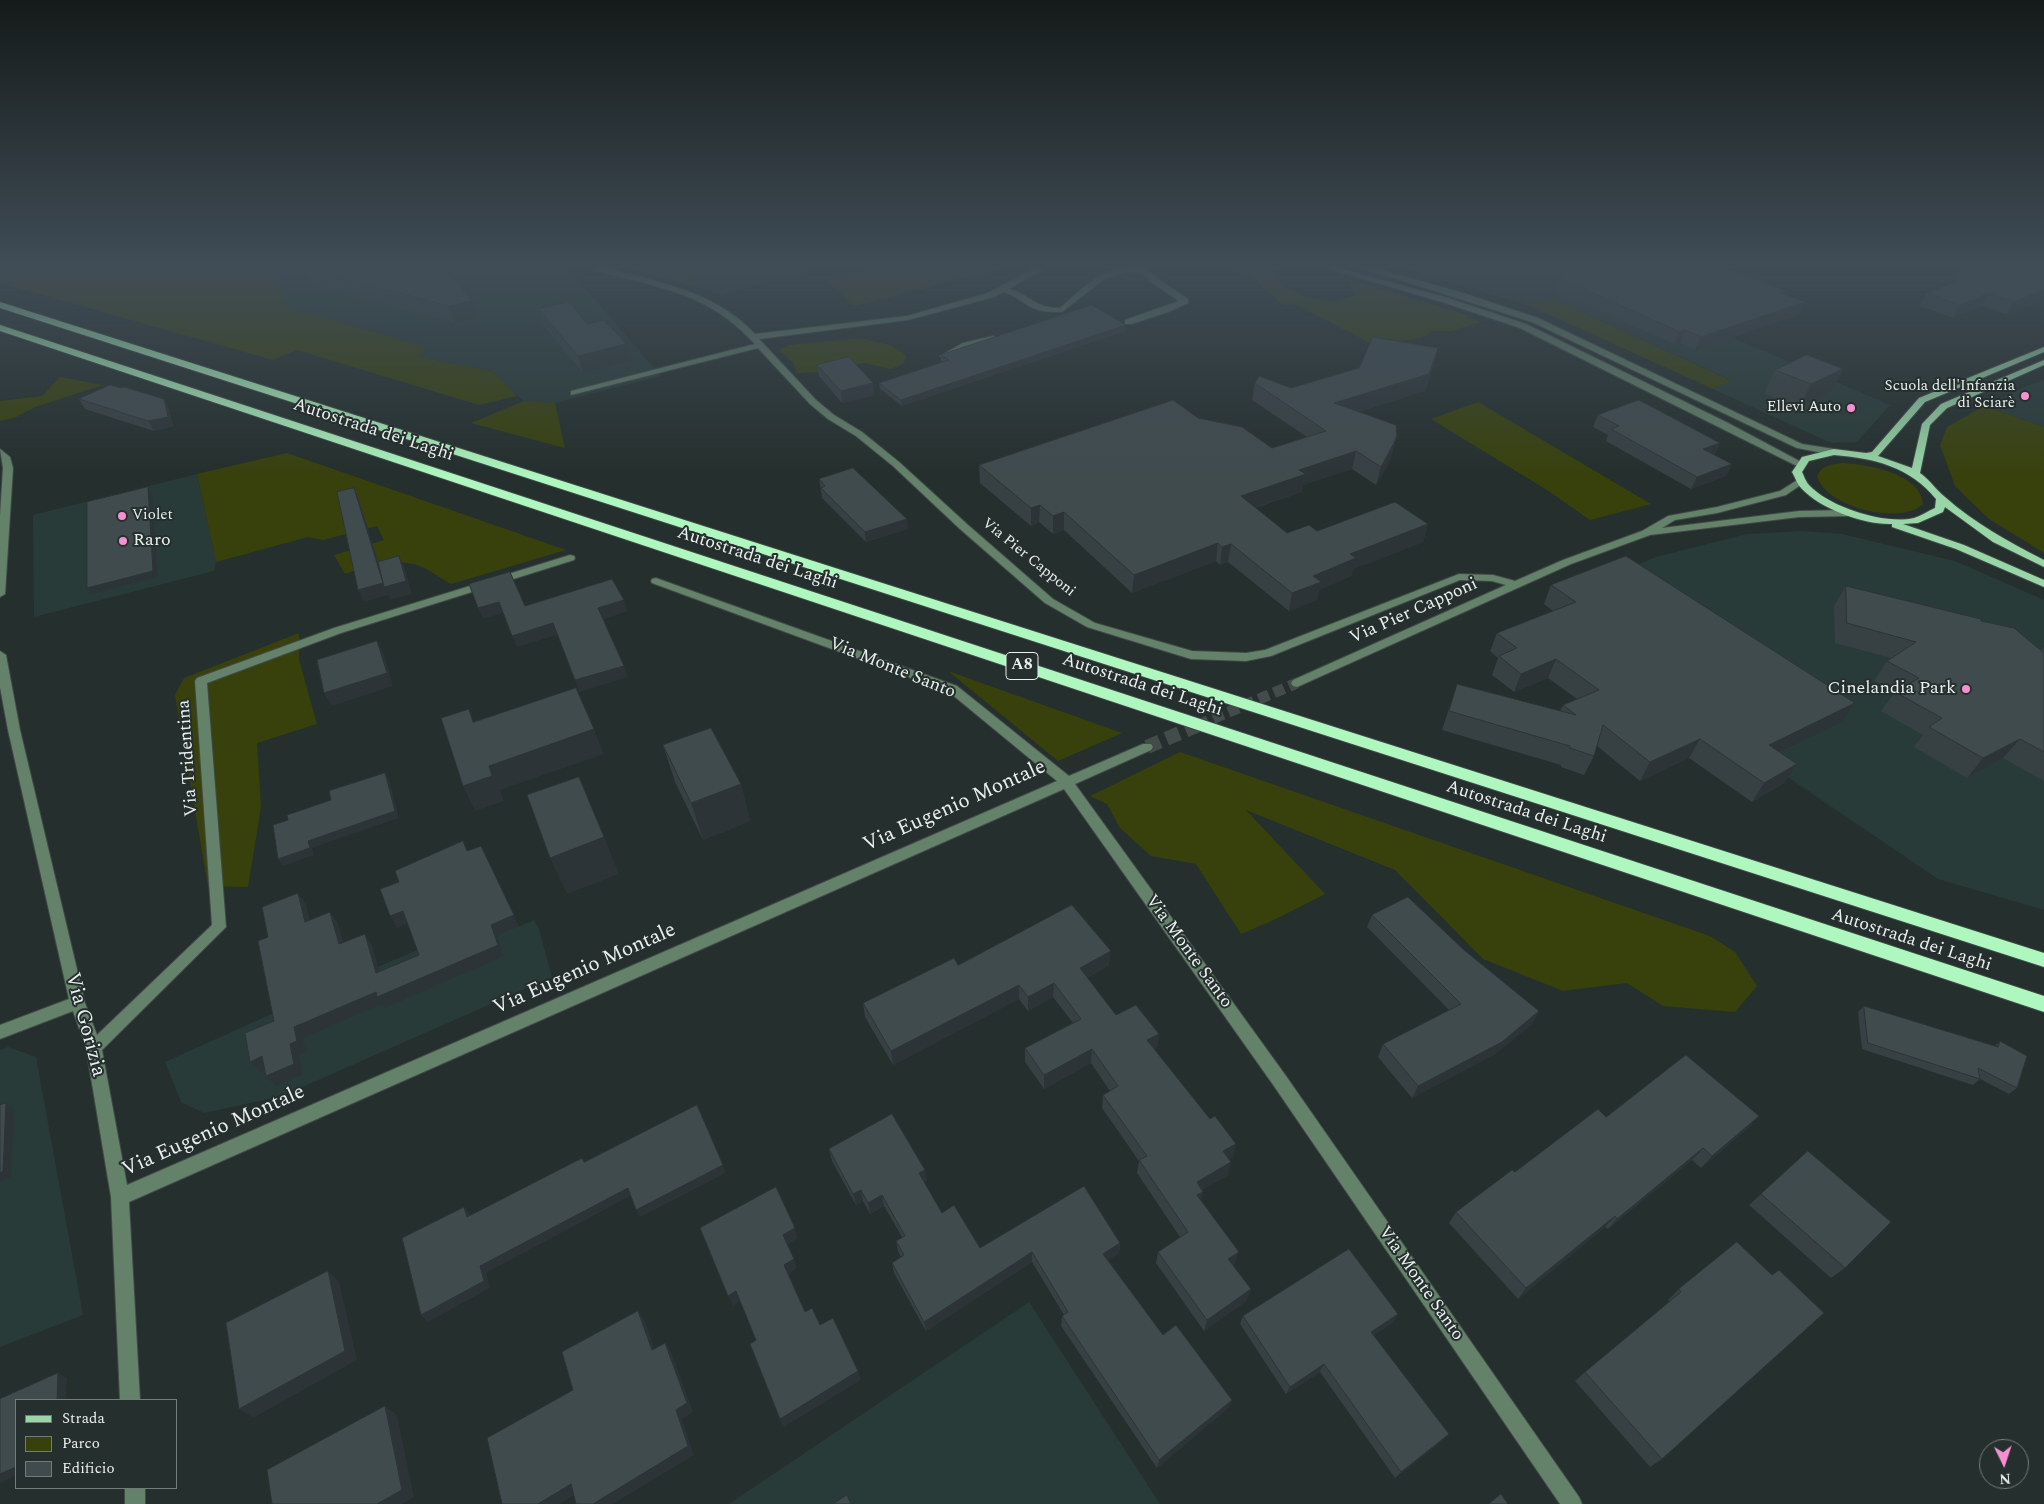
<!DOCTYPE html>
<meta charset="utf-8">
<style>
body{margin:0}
#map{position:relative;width:2044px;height:1504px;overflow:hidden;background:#252f2d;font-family:Spectral,serif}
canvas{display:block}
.legend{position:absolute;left:15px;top:1399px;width:162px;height:90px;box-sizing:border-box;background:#252f2d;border:1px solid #747c7b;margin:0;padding:6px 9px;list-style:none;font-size:15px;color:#eaf0ef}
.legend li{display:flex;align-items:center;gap:10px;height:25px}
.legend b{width:25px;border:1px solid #747c7b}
.north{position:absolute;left:1979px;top:1439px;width:50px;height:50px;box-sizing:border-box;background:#252f2d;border:1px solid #747c7b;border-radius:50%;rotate:176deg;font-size:14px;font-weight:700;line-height:20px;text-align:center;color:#eaf0ef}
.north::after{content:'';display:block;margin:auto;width:18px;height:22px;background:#f690d0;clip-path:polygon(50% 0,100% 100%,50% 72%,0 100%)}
</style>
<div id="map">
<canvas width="2044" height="1504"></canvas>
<ul class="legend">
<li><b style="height:6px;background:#99d6a7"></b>Strada</li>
<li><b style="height:14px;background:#38410c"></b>Parco</li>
<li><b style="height:14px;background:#404b4e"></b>Edificio</li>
</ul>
<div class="north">N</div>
</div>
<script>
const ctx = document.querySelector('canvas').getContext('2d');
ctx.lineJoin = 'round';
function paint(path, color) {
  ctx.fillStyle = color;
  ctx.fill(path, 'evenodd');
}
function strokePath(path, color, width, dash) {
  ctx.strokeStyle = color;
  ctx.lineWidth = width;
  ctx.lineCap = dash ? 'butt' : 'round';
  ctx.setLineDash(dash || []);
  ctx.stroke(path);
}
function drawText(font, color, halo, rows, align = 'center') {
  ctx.font = font + ' Spectral,serif';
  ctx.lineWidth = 4;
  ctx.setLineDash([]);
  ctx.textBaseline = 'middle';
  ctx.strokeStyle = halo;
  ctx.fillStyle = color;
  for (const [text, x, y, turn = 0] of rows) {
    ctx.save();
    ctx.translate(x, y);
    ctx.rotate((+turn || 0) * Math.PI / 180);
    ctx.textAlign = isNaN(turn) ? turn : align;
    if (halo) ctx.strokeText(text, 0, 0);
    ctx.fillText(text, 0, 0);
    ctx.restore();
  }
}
paint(new Path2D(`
 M272 266H558L568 268 661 376 555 403 524 401 513 392 492 371 419 357 427 347 285 307Z
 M684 266H800L807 271 721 295 701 288Z
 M1394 266H1657L1603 282 1890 405 1857 442 1831 443 1713 389 1731 380 1551 298 1528 305Z
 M2044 380V427L1984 406 2027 386Z
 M197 474 216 562 214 571 34 617 33 515Z
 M1802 531 1842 534 1955 561 2044 600V910L1938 879 1764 761 1544 604 1656 557 1747 534Z
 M511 910 518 927 534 920 539 929 552 977 282 1096 204 1113 181 1102 165 1062 347 980Z
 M8 1047 36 1057 83 1315 0 1347V1050Z
 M1029 1302 1160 1504H729Z`), '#293b38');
paint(new Path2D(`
 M0 266H272L286 307 427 347 419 357 492 371 517 396 479 405 297 350 273 360 0 283Z
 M617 266H684L701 288Z
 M880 266H1011L855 306 826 281Z
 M1226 266H1294L1297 268 1273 271 1283 286 1306 297 1335 302 1355 295 1347 279 1461 313 1480 322 1452 331H1434L1421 338 1374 345 1293 303 1284 306 1254 280Z
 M1551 298 1732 381 1713 389 1528 305Z
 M860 338 890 345 906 355 904 363 891 369 865 363 830 368 817 372 797 373 793 363 779 350 788 345Z
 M60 377 103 385 35 407 16 417 0 421V401L42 396Z
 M524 401 555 403 565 448 471 423Z
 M1478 402 1651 504 1590 520 1547 490 1431 419Z
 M1984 406 2044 427V553L1989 519 1955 486 1940 445 1947 427Z
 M287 453 566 550 451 584C440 578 429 569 417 565 393 558 368 566 345 574L334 555 384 540 377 526 323 540 308 537 216 562 197 474Z
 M1842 463C1866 464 1921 473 1923 504 1900 526 1825 507 1817 476 1822 465 1831 465 1842 463Z
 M299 633V660L317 724 257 743 261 807 248 887 208 886 175 695 184 678Z
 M948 671 1122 733 1058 761Z
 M1180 752 1710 936 1735 952 1757 986 1735 1012 1663 1006 1627 983 1563 991 1483 959 1395 870 1246 810 1325 894 1276 919 1241 934 1196 864 1151 856 1120 828 1107 804 1090 796Z`), '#38410c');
strokePath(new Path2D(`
 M1198 725 1297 683`), '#434c4a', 11, [11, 5.5]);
strokePath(new Path2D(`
 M1147 747 1201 724`), '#434c4a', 14, [14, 7]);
const minor = new Path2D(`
 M585 266H597C654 281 714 290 755 334L907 316 988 293 1040 266H1049L1009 289C1031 295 1034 308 1060 308 1086 286 1102 266 1138 268L1137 266H1144L1157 278 1188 299V303L1168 312 1131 324H1125V320L1179 301 1151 282 1143 273 1127 272 1104 279 1062 312C1051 312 1041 312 1031 307 1019 301 1018 296 1003 292L994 297 908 320 759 339 816 400 834 415 862 432 899 462 968 525 1053 599 1095 623 1192 651 1246 653 1265 650 1459 574 1493 575 1515 581 1563 560 1642 531 1668 516 1717 507 1780 491 1799 479 1802 480V484L1786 495 1717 513 1675 520 1662 528 1799 511 1849 510 1854 513 1849 516 1799 517 1650 535 1571 564 1297 687 1293 686 1291 683 1293 680 1506 585 1492 581 1460 580 1271 656 1246 661 1191 659 1087 627 1045 603 960 529 893 466 856 436 828 419 810 404 758 348 571 395V391L755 344C716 302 683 293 629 279 615 275 596 273 585 266Z
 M1319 266H1331L1448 298 1526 324 1728 423 1803 463 1801 465H1795L1520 328 1442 302Z
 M1356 266H1368L1463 293 1538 318 1802 444 1834 449 1839 452 1834 455 1797 448 1532 322Z
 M993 336 997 338 996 340 969 347 947 358 940 356 963 343Z
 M0 449 10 457 13 468 5 594 0 597V516L3 468Z
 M570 555 574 556 575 558 574 560 341 633 207 683 226 927 102 1050 127 1185 1057 781 949 692 652 583 651 581 652 579 656 578 957 686 1069 776 1143 744H1151L1153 747 1151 750 1075 784 1286 1076 1579 1497 1582 1504H1560L1274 1086 1064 789 129 1202 140 1400H120L111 1197 86 1048 73 1011 0 1039V1025L69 999 8 730 0 687V651L6 655 20 730 85 1003 97 1035 212 925 195 681 197 678 334 628Z
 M125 1488H145V1504H125Z`);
const major = new Path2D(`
 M2044 347V352L1925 402 1878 456 1912 468 1922 424 1941 404 2044 360V365L1947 408 1930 425 1920 473C1930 480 1936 490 1945 497 1974 523 2009 542 2044 560V567L1993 542 1945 507 1943 512 1918 523 1903 524 1964 545 2044 580V587L1956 549 1892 527V524C1864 525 1821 509 1802 489 1797 484 1795 477 1792 472L1802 457 1834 449 1866 453 1872 452 1919 398ZM1834 455C1874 458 1910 467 1936 499L1935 508C1928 511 1921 516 1914 518 1885 525 1829 507 1809 485 1806 482 1804 476 1802 472L1809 461Z`);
const highway = new Path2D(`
 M0 302 2044 953V967L0 308Z
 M0 325 2044 996V1012L0 331Z`);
strokePath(minor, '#414a48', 2);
strokePath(major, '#414a48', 2);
strokePath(highway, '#414a48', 2);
paint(minor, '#64816a');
paint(major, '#99d6a7');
paint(highway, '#aef7bf');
paint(new Path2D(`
 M302 266H441L479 318 455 323 313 285Z
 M1447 266H1492L1462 274Z
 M1955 266H2044V299L2006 314 1982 306 1953 318 1920 306 1927 293 1955 282H1953L1961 268Z
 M1560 278 1786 291 1784 294 1799 315 1695 350 1680 343 1674 344 1556 291Z
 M539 309 587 324 631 361 583 373 544 326Z
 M1126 325V331L902 406 880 389 879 383 943 362 941 361V355Z
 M1434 364 1425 391 1358 412 1397 435 1390 461 1376 485 1352 469 1303 485 1302 492 1255 508 1287 533 1428 524 1423 542 1353 569 1351 576 1319 590 1317 600 1289 611 1228 562 1220 565 1216 561 1132 593 1064 530 1053 534 1039 522 1031 526 980 483 979 465 1198 418 1272 448 1307 437 1252 400 1255 383 1291 388Z
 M817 365 873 383 874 395 842 403 819 376Z
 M1843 369 1831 392 1799 408 1764 393 1775 370Z
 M121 388 164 399 169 409 173 426 154 431 85 409 79 399Z
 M1598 415 1720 443 1714 455 1732 464 1726 476 1691 489 1606 441 1608 435 1593 427Z
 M819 479 907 519 908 529 866 542 822 498Z
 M1551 585 1855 703 1842 722 1780 753 1797 764 1784 783 1752 802 1689 758 1640 781 1597 746 1594 756 1584 775 1561 767V765L1442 730 1457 684 1560 711 1563 705 1577 699 1548 678 1514 692 1492 675 1498 658 1490 651 1497 633 1553 611 1544 604Z
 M1846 586 1981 621 2041 650 2044 647V781L2003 758 1967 778 1914 747 1923 735 1881 711 1895 692 1874 681 1887 661 1891 658 1835 643 1834 606Z
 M663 745 741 784 750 821 703 840 675 782Z
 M1372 915 1464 950 1539 1011 1532 1024 1495 1054 1412 1098 1378 1057 1383 1044 1449 1010 1367 927Z
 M958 965H1109L1087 978 1116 1015 1159 1034 1157 1048 1154 1049 1233 1157 1229 1159 1228 1175 1202 1190 1203 1192 1201 1200 1235 1263 1233 1265 1251 1289 1246 1301 1204 1331 1156 1263 1158 1252 1180 1237 1137 1173 1139 1161 1102 1108 1103 1095 1110 1091 1091 1063 1044 1089 1025 1062V1048L1073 1023 1053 997 1028 1011 1019 999 893 1065 865 1017 863 1003Z
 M1864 1006 1995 1046 2000 1041 2017 1088 2009 1094 1980 1079 1973 1085 1862 1049 1858 1012Z
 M1759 1116 1748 1128 1701 1168 1692 1160 1608 1229 1605 1227 1518 1299 1449 1223 1456 1212 1606 1117Z
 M829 1149 925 1170 927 1181 924 1182 942 1213 980 1248 1120 1243 1119 1253 1108 1260 1163 1335 1232 1400 1228 1408 1157 1468 1061 1326 1062 1316 1064 1315 1032 1262 926 1331 894 1273 892 1263 901 1257 898 1251 896 1241 902 1237 884 1206 870 1214 863 1201 856 1205 832 1161Z
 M1761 1194 1845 1268 1831 1278 1749 1205Z
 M1737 1242 1662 1459 1650 1467 1575 1381 1585 1372 1669 1302 1668 1300 1679 1289Z
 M1398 1314 1393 1322 1374 1335 1442 1441 1395 1478 1320 1372 1286 1394 1240 1324 1243 1316Z`), '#374043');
paint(new Path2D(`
 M1464 266H1492L1462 274Z
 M2044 290V299L2006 314 2014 302Z
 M1989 293 1982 306 1953 318 1960 305Z
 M473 301 479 318 455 323 449 306Z
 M1805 302 1799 315 1695 350 1701 337Z
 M1126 325V331L902 406 901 400Z
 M1685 330 1680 343 1674 344 1680 332Z
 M626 344 631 361 583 373 578 356Z
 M1438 348 1434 364 1425 391 1331 420 1334 403Z
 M1843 369 1831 392 1799 408 1811 384Z
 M873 383 874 395 842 403 841 391Z
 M164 399 169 409 173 426 154 431 148 421Z
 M1397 435 1390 461 1376 485 1381 467Z
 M1720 443 1714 455 1703 449Z
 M1356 451 1352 469 1303 485 1302 492 1238 513 1241 496 1299 470Z
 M1732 464 1726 476 1691 489 1697 477Z
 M148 487 152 494 158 577 91 594 87 588Z
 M354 488 359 500 386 587 399 556 405 569 412 594 390 600 388 595 364 602 358 590Z
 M1040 505 1039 522 1031 526V508Z
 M1064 512V530L1053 534V516Z
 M907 519 908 529 866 542 865 532Z
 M1428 524 1423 542 1353 569 1351 576 1319 590 1317 600 1289 611 1292 593 1313 576 1350 554Z
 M1218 543 1216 561 1132 593 1134 575Z
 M1231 544 1228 562 1220 565 1222 547Z
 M624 600 628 611 602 620 598 608Z
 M499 602 503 613 483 619 478 608Z
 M553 623 557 635 517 647 512 636Z
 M377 641 384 654 393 686 332 706 324 693Z
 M1556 659 1548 678 1514 692 1521 674Z
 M624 666 628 677 579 692 575 680Z
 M1855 703 1842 722 1757 764 1769 745Z
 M594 729 604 754 500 790 504 801 475 811 463 786 489 766Z
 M1700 739 1689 758 1640 781 1650 762Z
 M2020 739 2003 758 1967 778 1983 758Z
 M1797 764 1784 783 1752 802 1764 783Z
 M385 773 389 779 399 818 312 848 314 855 283 866 278 859 308 841Z
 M741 784 750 821 703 840 691 803Z
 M604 837 619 874 567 894 550 858Z
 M481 846 519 926 497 936 504 956 385 1008 382 1004 303 1038 306 1052 299 1055 303 1074 276 1086 266 1076 290 1044 294 1027 491 925Z
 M298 893 306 904 313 933 305 922Z
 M403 911 410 922 397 928 390 916Z
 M330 912 338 923 347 955 339 944Z
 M365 934 372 945 383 984 376 973Z
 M1111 951 1109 965 1079 982 1080 968Z
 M1054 983 1053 997 1028 1011V997Z
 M1019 985V999L893 1065 891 1051Z
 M1539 1011 1532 1024 1495 1054 1412 1098 1418 1086Z
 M1159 1034 1157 1048 1145 1054 1147 1040Z
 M1092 1049 1091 1063 1044 1089V1075Z
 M262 1056 272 1067 260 1072 250 1062Z
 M6 1103 14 1109 11 1177 0 1182V1173Z
 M1759 1116 1748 1128 1701 1168 1712 1156Z
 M1236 1144 1233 1157 1220 1164 1223 1151Z
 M1703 1148 1692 1160 1608 1229 1617 1219Z
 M1231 1162 1228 1175 1194 1195 1197 1182Z
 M723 1165 726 1173 640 1217 636 1210Z
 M925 1170 927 1181 920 1184 919 1173Z
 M628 1188 632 1195 486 1273 490 1288 428 1322 421 1315 480 1266Z
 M861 1190 863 1201 856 1205 853 1194Z
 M1203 1192 1200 1204 1197 1195Z
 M882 1195 884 1206 870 1214 868 1203Z
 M464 1207 470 1214 473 1224 467 1217Z
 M1615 1216 1605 1227 1518 1299 1526 1288Z
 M795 1228 798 1238 787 1245 783 1235Z
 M1120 1243 1119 1253 1102 1264 1103 1254Z
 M1032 1252V1262L926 1331 924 1322Z
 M1239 1252 1235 1263 1224 1271 1228 1259Z
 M794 1259 797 1268 788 1274 784 1265Z
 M328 1271 339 1281 357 1360 253 1418 239 1409Z
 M1251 1289 1246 1301 1204 1331 1207 1320Z
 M736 1291 740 1301 733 1306 728 1296Z
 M638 1311 645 1321 658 1360 652 1350Z
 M1398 1314 1393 1322 1366 1340 1371 1332Z
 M665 1343 671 1352 693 1412 682 1419 694 1455 613 1504H593L676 1410Z
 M1324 1364 1320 1372 1286 1394 1290 1387Z
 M858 1371 861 1380 784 1427 780 1419Z
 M58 1373 67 1378 66 1400H57Z
 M1232 1400 1228 1408 1157 1468 1159 1460Z
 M385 1406 397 1415 414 1497 402 1504H377Z
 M1449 1434 1442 1441 1395 1478 1401 1472Z
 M16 1467V1475L0 1483V1474Z
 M571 1484 579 1492 559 1504H538Z`), '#2d3437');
const building = new Path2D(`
 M304 266H441L473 301 449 306 306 269Z
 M1565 266H1721L1786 291 1781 293 1805 302 1701 337 1685 330 1680 332 1560 278Z
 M1971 266H2044V290L2014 302 1989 293 1960 305 1927 293 1973 275 1960 270Z
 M569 302 587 324 604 320 626 344 578 356 539 309Z
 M1092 305 1126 325 901 400 879 383 949 360 941 355Z
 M1373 337 1438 348 1429 374 1334 403 1396 425 1397 435 1394 443 1381 467 1356 451 1299 470 1306 474 1241 496 1287 533 1309 525 1317 531 1395 502 1428 524 1350 554 1356 558 1313 576 1321 582 1292 593 1231 544 1222 547 1218 543 1134 575 1064 512 1053 516 1040 505 1031 508 979 465 1173 400 1198 418 1242 427 1272 448 1326 431 1255 383 1259 376 1291 388 1359 368Z
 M1807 355 1843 369 1811 384 1775 370Z
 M849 357 873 383 841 391 817 365Z
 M110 385 121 388 124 387 164 399 168 417 148 421 79 399Z
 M1639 400 1720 443 1703 449 1732 464 1697 477 1611 429 1619 426 1598 415Z
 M853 468 907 519 865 532 821 488 825 486 819 479Z
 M148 487 153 571 87 588V502Z
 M354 488 383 583 358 590 337 492Z
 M399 556 406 581 384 587 378 562Z
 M1626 556 1855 703 1769 745 1797 764 1764 783 1700 739 1650 762 1603 725 1594 756 1570 748V746L1449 711 1457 684 1576 715 1563 705 1599 690 1556 659 1521 674 1499 656 1517 648 1497 633 1576 602 1551 585Z
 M510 572 525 606 612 579 624 600 598 608 624 666 575 680 553 623 512 636 499 602 478 608 469 584Z
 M1846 586 1981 619V621L2014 628 2044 653V752L2020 739 1983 758 1929 727 1942 718 1895 692 1919 678 1887 661 1916 642 1847 623Z
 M377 641 387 673 324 693 317 660Z
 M576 688 594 729 489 766 492 776 463 786 441 718 469 709 473 722Z
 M711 728 741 784 691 803 663 745Z
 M385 773 395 811 308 841 310 848 278 859 273 825 288 820 287 815 331 800 329 791Z
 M579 777 604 837 550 858 527 795Z
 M463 841 467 851 481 846 514 915 491 925 498 945 377 997 376 992 294 1027 297 1041 290 1044 294 1064 266 1076 262 1056 250 1062 245 1033 274 1021 258 941 268 937 262 907 298 893 305 922 330 912 339 944 365 934 376 973 419 955 403 911 390 916 380 889 399 882 395 871Z
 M1408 897 1464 950 1539 1011 1502 1042 1418 1086 1383 1044 1461 1004 1372 915Z
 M1072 905 1111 951 1080 968 1116 1015 1136 1005 1159 1034 1147 1040 1210 1119 1215 1116 1236 1144 1223 1151 1231 1162 1197 1182 1203 1192 1197 1195 1239 1252 1228 1259 1251 1289 1207 1320 1158 1252 1188 1232 1139 1160 1147 1156 1103 1095 1118 1086 1092 1049 1044 1075 1025 1048 1081 1019 1054 983 1028 997 1019 985 891 1051 863 1003 954 958 958 965Z
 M1864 1006 1998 1047 2000 1041 2027 1056 2017 1088 1978 1068 1980 1079 1868 1043Z
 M1686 1055 1759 1116 1712 1156 1703 1148 1617 1219 1615 1216 1526 1288 1456 1212 1512 1170 1515 1172 1598 1109 1606 1117Z
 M6 1103 3 1171 0 1173V1105Z
 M697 1105 723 1165 636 1210 628 1188 480 1266 484 1281 421 1315 402 1238 464 1207 467 1217 582 1158 584 1162Z
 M892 1114 925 1170 919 1173 942 1213 954 1205 980 1248 1084 1186 1120 1243 1103 1254 1163 1335 1176 1325 1232 1400 1159 1460 1062 1316 1068 1312 1032 1252 924 1322 892 1263 904 1255 896 1241 905 1236 882 1195 868 1203 861 1190 853 1194 829 1149Z
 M1808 1151 1891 1222 1845 1268 1761 1194Z
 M776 1187 795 1228 783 1235 794 1259 784 1265 805 1312 812 1308 820 1325 833 1318 858 1371 780 1419 750 1344 756 1340 736 1291 728 1296 700 1228Z
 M1737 1242 1772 1275 1779 1270 1824 1313 1662 1459 1585 1372 1681 1292 1679 1289Z
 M1349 1249 1398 1314 1371 1332 1449 1434 1401 1472 1324 1364 1290 1387 1243 1316Z
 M328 1271 345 1351 239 1409 226 1323Z
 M638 1311 652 1350 665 1343 687 1403 676 1410 688 1446 593 1504H576L571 1484 538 1504H502L487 1438 573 1390 562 1352Z
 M58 1373 57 1400H16V1467L0 1474V1399Z
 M385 1406 402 1490 377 1504H272L267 1470Z
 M1501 1494 1508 1504H1489Z
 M847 1495 851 1504H833Z`);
paint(building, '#404b4e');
strokePath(building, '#2d3437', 1);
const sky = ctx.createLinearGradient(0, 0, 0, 477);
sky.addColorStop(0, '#141a19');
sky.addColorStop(0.56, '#404d57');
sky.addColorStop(1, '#404d5700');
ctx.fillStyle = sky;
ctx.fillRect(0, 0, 2044, 477);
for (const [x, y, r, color] of [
 [2025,396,5,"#f690d0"],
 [1851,408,5,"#f690d0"],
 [122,516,5,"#f690d0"],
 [123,541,5,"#f690d0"],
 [1966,689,5,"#f690d0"]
]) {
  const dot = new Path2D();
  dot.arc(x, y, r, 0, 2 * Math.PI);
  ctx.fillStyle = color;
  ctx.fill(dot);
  strokePath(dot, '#252f2d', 2);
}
drawText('15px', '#eaf0ef', '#252f2d', [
 ["Scuola dell'Infanzia",2015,387],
 ["di Sciarè",2015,404],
 ["Ellevi Auto",1841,408],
 ["Violet",132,516,"left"]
], 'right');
drawText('15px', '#eaf0ef', '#252f2d', [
 ["Via Pier Capponi",1028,558,39]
]);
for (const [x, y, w] of [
 [1022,666,32]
]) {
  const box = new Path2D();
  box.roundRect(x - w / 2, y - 13.5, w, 27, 4);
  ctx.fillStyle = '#252f2d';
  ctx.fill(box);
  strokePath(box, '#eaf0ef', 1);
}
drawText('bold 16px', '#eaf0ef', null, [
 ["A8",1022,666]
]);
drawText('18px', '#eaf0ef', '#252f2d', [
 ["Autostrada dei Laghi",373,431,18],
 ["Autostrada dei Laghi",757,559,18],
 ["Via Pier Capponi",1414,612,-24],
 ["Via Monte Santo",892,669,22],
 ["Autostrada dei Laghi",1142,686,18],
 ["Via Tridentina",189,758,-94],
 ["Autostrada dei Laghi",1526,813,18],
 ["Autostrada dei Laghi",1911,941,18],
 ["Via Monte Santo",1188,952,54],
 ["Via Monte Santo",1420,1284,55]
]);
drawText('18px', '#eaf0ef', '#252f2d', [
 ["Raro",133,541],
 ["Cinelandia Park",1956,689,"right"]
], 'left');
drawText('21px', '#eaf0ef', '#252f2d', [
 ["Via Eugenio Montale",955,807,-24],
 ["Via Eugenio Montale",585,970,-24],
 ["Via Gorizia",84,1025,75],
 ["Via Eugenio Montale",214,1132,-24]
]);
</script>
